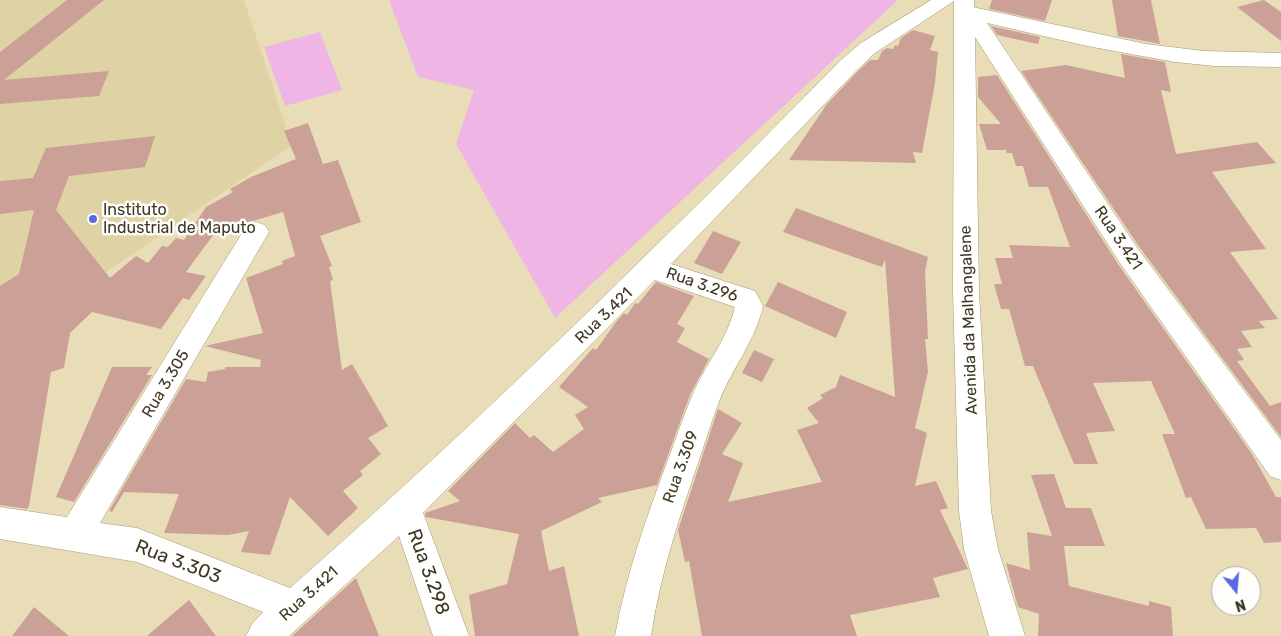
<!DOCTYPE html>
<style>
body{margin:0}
#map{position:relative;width:1281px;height:636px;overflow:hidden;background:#e8ddb7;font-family:Rubik,sans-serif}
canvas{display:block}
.north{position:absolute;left:1211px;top:566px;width:50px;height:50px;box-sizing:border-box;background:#fffefa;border:1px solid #b1afa6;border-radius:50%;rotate:163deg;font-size:14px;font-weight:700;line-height:20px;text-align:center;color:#3c3828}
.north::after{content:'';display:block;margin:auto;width:18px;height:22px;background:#5a6be2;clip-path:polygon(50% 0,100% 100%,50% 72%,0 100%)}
</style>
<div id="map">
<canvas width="1281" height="636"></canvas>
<div class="north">N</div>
</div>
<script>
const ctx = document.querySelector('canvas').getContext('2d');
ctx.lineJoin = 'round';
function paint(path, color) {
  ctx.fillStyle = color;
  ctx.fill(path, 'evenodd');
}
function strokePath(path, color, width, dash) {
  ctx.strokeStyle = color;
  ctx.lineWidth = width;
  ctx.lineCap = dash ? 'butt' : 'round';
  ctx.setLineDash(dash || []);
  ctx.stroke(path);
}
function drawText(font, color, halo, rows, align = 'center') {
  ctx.font = font + ' Rubik,sans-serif';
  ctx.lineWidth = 5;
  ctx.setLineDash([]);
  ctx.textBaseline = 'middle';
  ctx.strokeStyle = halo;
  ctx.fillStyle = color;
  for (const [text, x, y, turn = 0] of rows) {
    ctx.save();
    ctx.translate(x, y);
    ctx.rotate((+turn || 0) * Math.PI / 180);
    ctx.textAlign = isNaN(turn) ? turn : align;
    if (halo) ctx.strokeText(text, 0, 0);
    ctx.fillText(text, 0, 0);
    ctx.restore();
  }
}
paint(new Path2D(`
 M0 0H244L292 145 0 345Z`), '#dfd2a4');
paint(new Path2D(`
 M389 0H898L555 318 456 144 474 90 418 77Z
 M320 32 342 90 285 106 264 47Z`), '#efb5e4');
paint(new Path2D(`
 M67 0H104L4 80 109 71 99 96 0 104V52Z
 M992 0H1052L1045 21 989 9Z
 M1112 0H1151L1160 44 1118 36Z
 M1264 0 1281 12V41L1237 7Z
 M991 26 1040 37 1038 44 997 35Z
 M913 30 935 36 930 50 938 52 935 83 922 153 913 152 916 163 789 160 827 104 858 71 870 60H878L882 51 887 48 893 49 895 45 898 46 901 38Z
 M1121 54 1165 62 1171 92 1161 90 1176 154 1257 142 1276 163 1212 172 1266 249 1230 252 1278 319 1259 321 1265 328 1241 331 1252 347 1237 349 1244 360 1237 361 1270 406 1281 402V437L1140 248 1021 71 1066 65 1125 78Z
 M997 75 1118 264 1252 454 1276 497H1281V542L1264 543 1256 528 1206 529 1191 497 1186 498 1162 434H1175L1151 381 1093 383 1115 431 1086 433 1098 464H1074L1033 366H1025L1009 309H1001L994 284H1002L995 258H1013L1009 245 1070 247 1048 187H1029L1023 166H1016L1012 153H1007L1006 150H987L979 124H1001L978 97V77Z
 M308 123 323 164 338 160 361 222 320 236 332 266 329 267 333 280 330 281 342 370 352 364 388 426 368 438 381 454 360 471 363 475 343 491 358 508 328 536 290 497 270 555 241 552 249 531 228 535 164 533 179 494 124 492 112 512 109 511 186 379 206 382 208 372 225 369V367H260L261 360 205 346 263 333 246 278 283 264 282 261 295 256 283 212 246 223 220 235 214 234 186 272 206 276 189 300 183 298 161 329 92 312 70 333 64 368 51 372 29 506 27 509 0 505V286L19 274 34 210 0 214V181L33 178 46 148 155 136 145 167 69 176 56 210 110 278 136 256 148 263 162 246 168 247 176 238 184 240 206 207 233 192 230 189 251 177 296 159 284 131Z
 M796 208 928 257 925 271 928 339H925L928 372 915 428 927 433 915 486 936 481 948 508 940 510 968 569 933 578 940 597 850 615 857 636H702L689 561 685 562 678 530 718 409 742 423 722 454 743 463 728 502 822 482 797 430 819 423 807 408 823 398 820 395 836 387 840 375 895 397 885 259 882 267 783 232Z
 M713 231 741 242 722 274 694 263Z
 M656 282 694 296 677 324 685 328 677 342 709 359 690 395 657 485 598 498 602 502 541 531 549 571 564 566 579 636H475L469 595 507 584 519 534 426 517 425 513 460 501 448 491 515 423 530 438 534 435 553 452 584 429 575 415 588 407 559 387 593 348 596 350 616 322 624 313 627 315 635 303 638 304Z
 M778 282 847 312 836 338 765 306Z
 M754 350 774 359 762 382 742 373Z
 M112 367H152L146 375H152L74 502 56 497Z
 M1054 474 1066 508H1091L1105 546H1064L1069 586 1149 606V601L1171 607 1173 636H1038L1039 614 1018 607 1006 563 1030 570 1027 532 1052 536 1031 475Z
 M356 578 379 636H292Z
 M189 600 216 636H147Z
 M34 607 69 636H12Z`), '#cba197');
const minor = new Path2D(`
 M931 0H974V7L977 8 1146 44 1204 51 1281 53V67L1214 66 1175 62 1087 46 987 23 1138 249 1281 440V480L1270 476 1120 263 975 37 979 292 991 511 998 549 1025 636H989L964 549 959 511 953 292 954 1 875 53 857 70 671 264 755 291 763 306C755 341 733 367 720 399 712 419 706 440 699 460 679 518 660 575 651 636H615C626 575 646 518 668 460 676 439 683 417 692 396 705 365 727 340 735 307L655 280 423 513 469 636H433L399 536 289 636H246L252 624 263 612 137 562 0 539V507L67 517 247 225 256 222 265 225 269 232 100 523 137 528 290 588C481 421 663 241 841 60L861 43Z`);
strokePath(minor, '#a59a76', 1);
paint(minor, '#fff');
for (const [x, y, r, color] of [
 [93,219,5,"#5a6be2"]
]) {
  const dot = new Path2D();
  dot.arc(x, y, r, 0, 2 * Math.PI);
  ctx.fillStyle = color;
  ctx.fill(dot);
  strokePath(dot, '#fffefa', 2);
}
drawText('16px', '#3c3828', '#fffefa', [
 ["Instituto",103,210],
 ["Industrial de Maputo",103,228]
], 'left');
drawText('16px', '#3c3828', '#fffefa', [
 ["Rua 3.421",1118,238,56],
 ["Rua 3.296",702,285,19],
 ["Rua 3.421",604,316,-44],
 ["Avenida da Malhangalene",969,320,-92],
 ["Rua 3.305",166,384,-59],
 ["Rua 3.309",681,467,-70],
 ["Rua 3.421",309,594,-42]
]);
drawText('19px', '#3c3828', '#fffefa', [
 ["Rua 3.303",178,562,21],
 ["Rua 3.298",428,572,70]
]);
</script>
